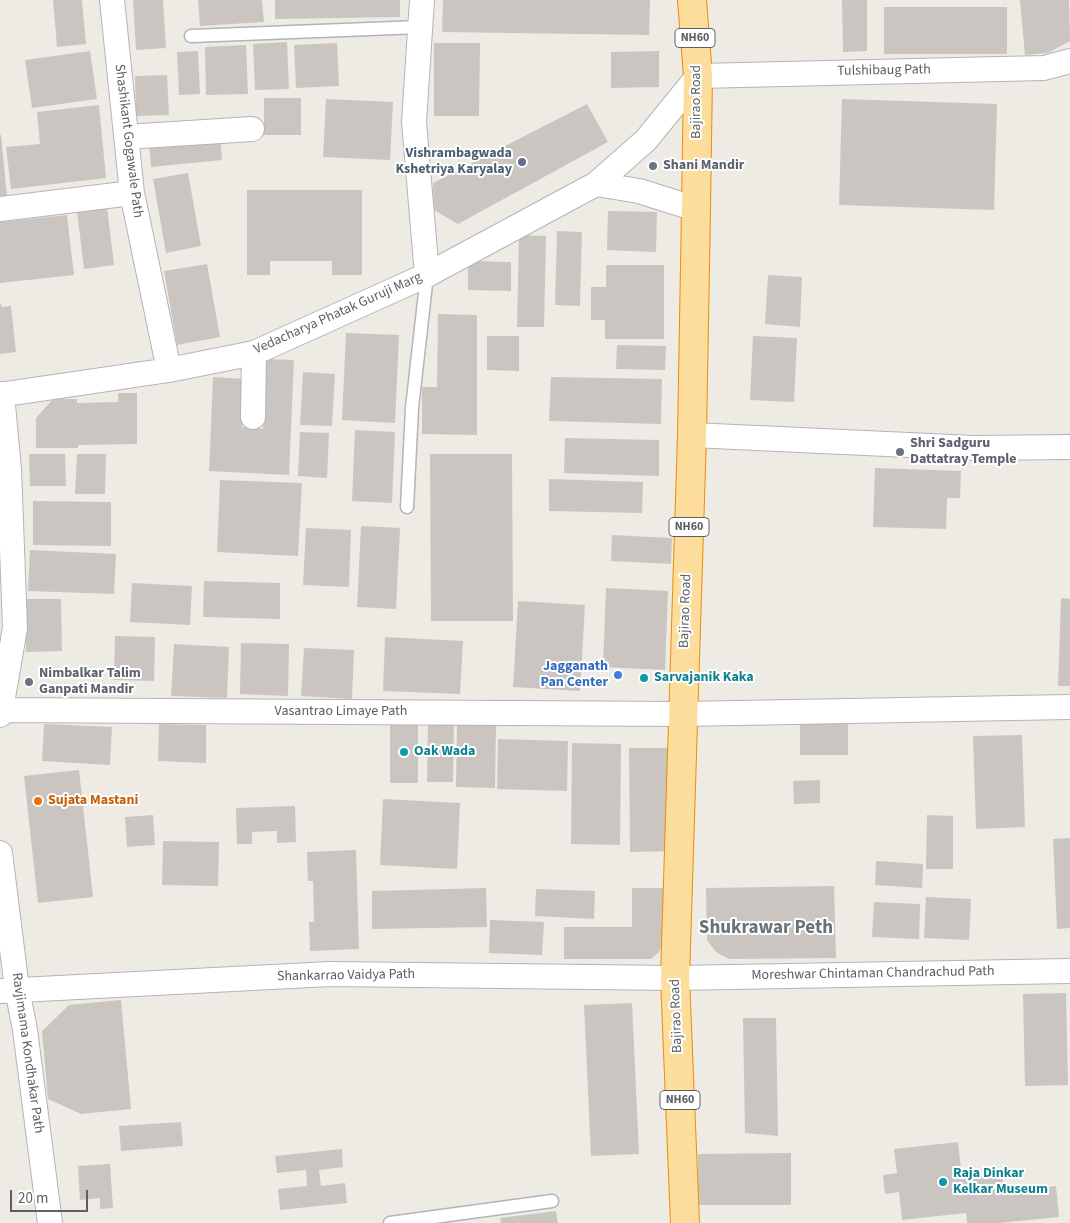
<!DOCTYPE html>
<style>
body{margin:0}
#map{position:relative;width:1070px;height:1223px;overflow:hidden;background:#eeebe4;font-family:"Source Sans 3",sans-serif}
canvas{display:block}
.scale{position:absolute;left:10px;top:1190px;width:78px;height:22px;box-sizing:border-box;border:2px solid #5c6064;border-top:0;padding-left:6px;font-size:15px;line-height:18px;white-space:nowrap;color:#5c6064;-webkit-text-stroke:4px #fff;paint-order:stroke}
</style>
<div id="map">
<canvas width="1070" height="1223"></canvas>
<div class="scale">20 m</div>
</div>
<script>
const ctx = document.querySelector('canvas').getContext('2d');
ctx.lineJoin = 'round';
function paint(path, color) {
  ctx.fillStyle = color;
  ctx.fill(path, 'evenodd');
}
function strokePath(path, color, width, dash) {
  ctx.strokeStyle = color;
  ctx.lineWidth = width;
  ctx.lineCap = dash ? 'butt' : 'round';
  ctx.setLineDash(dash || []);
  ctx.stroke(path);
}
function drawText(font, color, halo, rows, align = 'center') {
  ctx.font = font + ' "Source Sans 3",sans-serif';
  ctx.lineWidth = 4;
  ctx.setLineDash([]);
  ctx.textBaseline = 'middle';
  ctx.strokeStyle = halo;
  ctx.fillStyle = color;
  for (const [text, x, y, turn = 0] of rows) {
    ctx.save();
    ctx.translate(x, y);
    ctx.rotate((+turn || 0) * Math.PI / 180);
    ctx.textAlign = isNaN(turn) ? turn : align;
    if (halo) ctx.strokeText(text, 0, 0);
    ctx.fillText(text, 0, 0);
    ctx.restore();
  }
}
paint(new Path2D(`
 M53 0H82L86 44 57 47Z
 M133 0H163L166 48 136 50Z
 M198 0H262L264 22 200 26Z
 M275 0H400V17L275 19Z
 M443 0H650L649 35 442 32Z
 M842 0H867V51L843 52Z
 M1020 0H1069L1070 41 1048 53 1025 55Z
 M884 7H1007V54H884Z
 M287 42 289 89 255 90 253 44Z
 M337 43 339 86 296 88 294 45Z
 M434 43H480L479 116H434Z
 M246 45 248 94 206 95 205 47Z
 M90 51 97 99 32 108 25 60Z
 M198 51 200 94 179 95 177 52Z
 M659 51V87L611 88V52Z
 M167 75 169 115 136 116 135 76Z
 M264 98H301V135H264Z
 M326 99 393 102 390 160 323 157Z
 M842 99 997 104 994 210 839 205Z
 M587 104 608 142 458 224 434 210 433 183Z
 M99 105 106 178 11 189 6 147 40 144 37 112Z
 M220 134 222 160 151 167 149 141Z
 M0 135H1L7 196 0 197Z
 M188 173 201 246 166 253 153 179Z
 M247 190H362V275H332V261H270V275H247Z
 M107 207 114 265 84 269 77 211Z
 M608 211 657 212 656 252 607 250Z
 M67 215 74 275 0 283V222Z
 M557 231 582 232 580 306 555 305Z
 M519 235 546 236 544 327H517Z
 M468 261 511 262V291L468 290Z
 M207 264 220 337 177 345 164 271Z
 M606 265H664V339H605V320H591V287H606Z
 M768 275 802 277 800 327 765 324Z
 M0 302 2 307 11 306 16 352 0 354Z
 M438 314 477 315V435L422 434V387H437Z
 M346 333 399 335 395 423 342 420Z
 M487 336H519V371L487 370Z
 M753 336 797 338 794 402 750 400Z
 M617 345 666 346 665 370 616 369Z
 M266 359 294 360 289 475 209 471 213 377 245 379 242 427 263 429Z
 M303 372 335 374 332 426 300 425Z
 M551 377 662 379 661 424 549 421Z
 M118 393H137V444L78 445V448H36V418L53 399H77V403L118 402Z
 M355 430 395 432 392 503 352 501Z
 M300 432 329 433 327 478 298 476Z
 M565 438 659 440V476L564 473Z
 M29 454H65L66 486H30Z
 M77 454H106L105 494H75Z
 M430 454H512L513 621H431Z
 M875 468 961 471 960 498H947L946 529 873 527Z
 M549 479 643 482 642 513 549 511Z
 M220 480 302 483 298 556 217 552Z
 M33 501 111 502V546L33 545Z
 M361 526 400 528 396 609 357 607Z
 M306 528 351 530 349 587 303 585Z
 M612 535 672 538 671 564 611 561Z
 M30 550 116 554 114 594 28 591Z
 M204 581 280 583V619L203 617Z
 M132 583 192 586 190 625 130 622Z
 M606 588 668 591 665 670 603 667Z
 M1061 598 1070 599V686H1058Z
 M26 599H61L62 651 26 652Z
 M518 601 585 605 580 691 513 687Z
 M115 636 155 637 154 681 114 680Z
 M385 637 463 641 460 694 383 691Z
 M241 643 289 644 288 696 240 694Z
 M174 644 229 647 227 698 171 696Z
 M304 648 354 650 352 699 301 696Z
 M390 720H418V783H390Z
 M800 721H848V755H800Z
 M44 724 112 727 110 765 42 761Z
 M159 724 206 725V763L158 761Z
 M428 724 454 725 453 782H427Z
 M457 724H496L495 788 456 787Z
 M1022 735 1025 827 976 829 973 736Z
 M498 739 568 741 567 791 497 789Z
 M572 743 621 744 620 845 571 844Z
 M629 748H671L673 851 630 852Z
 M79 770 93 897 38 903 24 776Z
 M820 780V803L794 804 793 781Z
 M383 799 460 803 457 869 380 865Z
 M295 806 296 842 277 843V831L252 832V844H237L236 808Z
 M153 815 155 845 127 847 125 817Z
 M927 815 953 816V869H926Z
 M1070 838V928L1057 929 1053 839Z
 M163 841 219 842 218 886 162 885Z
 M356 850 359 949 310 951 309 922H314L313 881H308L307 852Z
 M876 861 923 864 922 888 875 885Z
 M834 886 836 958 729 959 716 952 707 940 706 888Z
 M486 888 487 927 372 929V891Z
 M632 888H664V941L659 952 651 959H564V927H632Z
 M536 889 595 891 594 919 535 916Z
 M926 897 971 899 969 940 924 938Z
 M874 902 920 904 919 939 872 937Z
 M490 920 544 922 542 955 489 953Z
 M1066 993 1068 1085 1025 1086 1023 994Z
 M121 1000 131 1109 81 1114 48 1099 42 1031 69 1005Z
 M632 1003 639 1154 591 1156 584 1005Z
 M743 1018H776L778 1136 745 1133Z
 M181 1122 183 1146 121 1151 119 1126Z
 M958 1142 962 1178 1002 1174 1004 1192 1056 1186 1059 1217 999 1223H967L966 1213 902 1220 899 1192 885 1194 883 1175 897 1173 894 1149Z
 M342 1149 343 1167 319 1170 321 1186 345 1183 347 1203 280 1210 278 1189 307 1186 306 1170 277 1173 275 1156Z
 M791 1153V1205H698V1154Z
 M110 1164 113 1208 100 1209V1198L80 1200 78 1166Z
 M556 1211 558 1223H501L500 1218Z`), '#cac5c1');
const service = new Path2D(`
 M191 36 420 27
 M407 507 412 408 427 275
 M390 1223 552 1201`);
const minor = new Path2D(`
 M112 0 132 193 169 370
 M422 0 414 122 427 275
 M126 137 252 129
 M596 184 639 191 696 209
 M0 209 132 193
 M0 395 169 370 254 353 427 275 596 184 646 140 698 76 1044 68 1070 61
 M253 417 254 353
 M692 435 973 448 1070 447
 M0 710 682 714 1070 707
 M0 715 15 628 9 469 2 394
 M0 853 17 989 25 1030 50 1223
 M0 991 330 974 675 978 1070 971`);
const trunk = new Path2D(`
 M685 1223 675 978 692 435 696 209 698 76 692 0`);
strokePath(service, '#b1b5b8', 15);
strokePath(minor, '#b1b5b8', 26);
strokePath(trunk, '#ec8c06', 30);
strokePath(service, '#fff', 12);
strokePath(minor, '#fff', 24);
strokePath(trunk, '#fcdd9c', 28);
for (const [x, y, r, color] of [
 [522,162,5,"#5c6f8a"],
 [653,166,5,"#6b7280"],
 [900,452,5,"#6b7280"],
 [618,675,5,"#3f7fe0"],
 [644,678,5,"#0f9aa8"],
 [29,682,5,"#6b7280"],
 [404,752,5,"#0f9aa8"],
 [38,801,5,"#e8710a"],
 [943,1182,5,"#0f9aa8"]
]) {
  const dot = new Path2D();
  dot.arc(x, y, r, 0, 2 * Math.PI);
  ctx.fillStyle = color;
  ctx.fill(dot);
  strokePath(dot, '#fff', 2);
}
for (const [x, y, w] of [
 [695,38,40],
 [689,527,40],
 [680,1100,40]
]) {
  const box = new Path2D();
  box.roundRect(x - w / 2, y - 9.5, w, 19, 4);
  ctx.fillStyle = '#fff';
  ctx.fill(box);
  strokePath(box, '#5c6064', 1);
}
drawText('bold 12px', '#5c6064', null, [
 ["NH60",695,38],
 ["NH60",689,527],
 ["NH60",680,1100]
]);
drawText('14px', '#5c6064', '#fff', [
 ["Tulshibaug Path",884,71,-1],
 ["Bajirao Road",697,102,-90],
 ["Shashikant Gogawale Path",128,141,83],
 ["Vedacharya Phatak Guruji Marg",338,314,-24],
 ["Bajirao Road",686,611,-88],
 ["Vasantrao Limaye Path",341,712],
 ["Moreshwar Chintaman Chandrachud Path",873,974,-1],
 ["Shankarrao Vaidya Path",346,976,-1],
 ["Bajirao Road",677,1016,-92],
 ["Ravjimama Kondhakar Path",27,1053,82]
]);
drawText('bold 14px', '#4e5e75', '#fff', [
 ["Vishrambagwada",512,154],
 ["Kshetriya Karyalay",512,170]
], 'right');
drawText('bold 14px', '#5b616d', '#fff', [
 ["Shani Mandir",663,166],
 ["Shri Sadguru",910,444],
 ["Dattatray Temple",910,460],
 ["Nimbalkar Talim",39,674],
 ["Ganpati Mandir",39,690]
], 'left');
drawText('bold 14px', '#366cbe', '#fff', [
 ["Jagganath",608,667],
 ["Pan Center",608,683]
], 'right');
drawText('bold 14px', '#0d838f', '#fff', [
 ["Sarvajanik Kaka",654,678],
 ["Oak Wada",414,752],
 ["Raja Dinkar",953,1174],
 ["Kelkar Museum",953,1190]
], 'left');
drawText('bold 14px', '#c56008', '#fff', [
 ["Sujata Mastani",48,801]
], 'left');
drawText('bold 19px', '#6d7276', '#fff', [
 ["Shukrawar Peth",766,929]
]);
</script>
